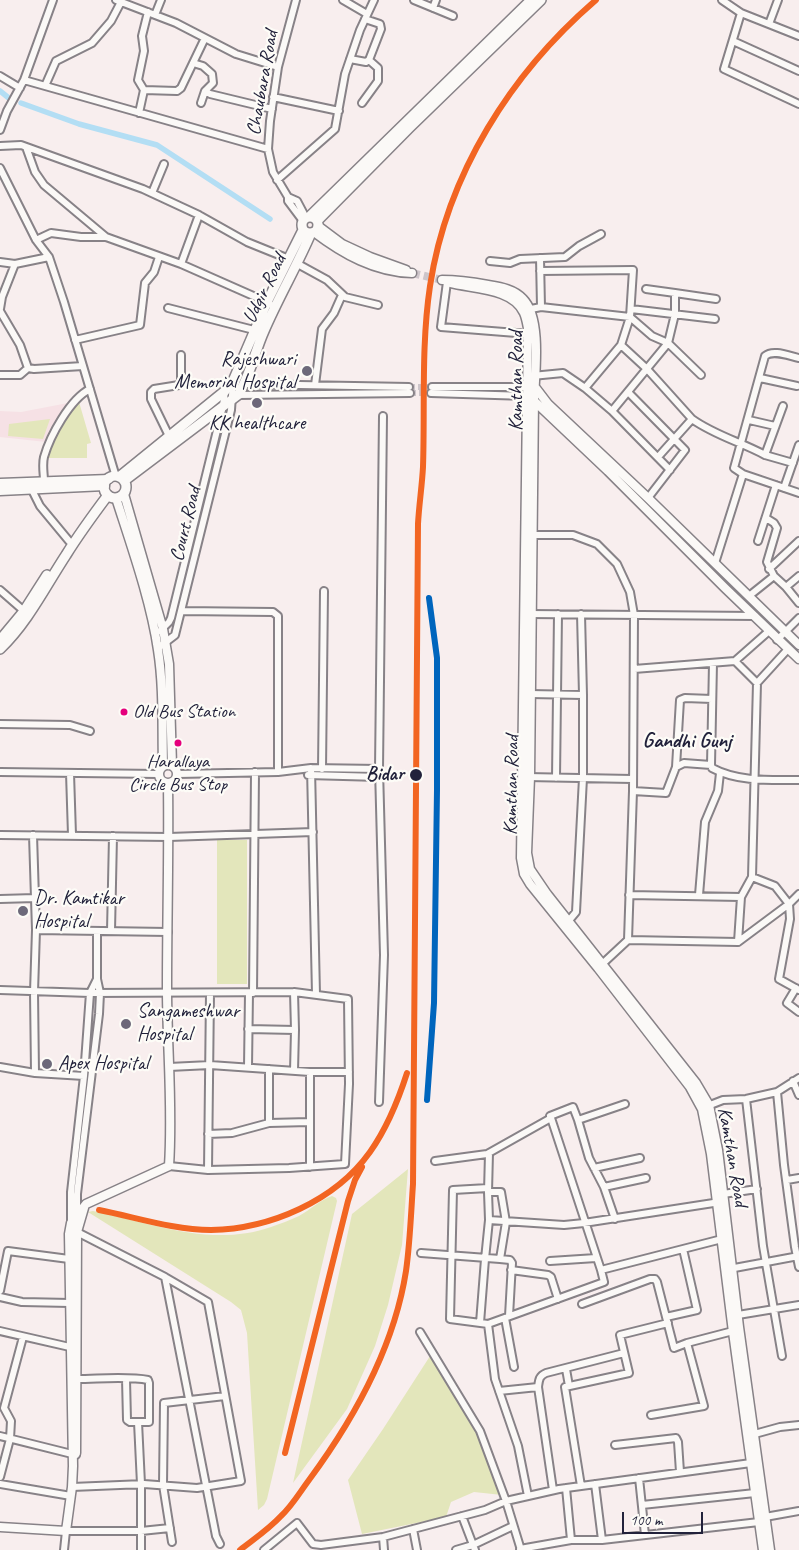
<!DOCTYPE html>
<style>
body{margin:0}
#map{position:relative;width:799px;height:1550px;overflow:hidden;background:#f8eeee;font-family:Caveat,sans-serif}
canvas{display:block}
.scale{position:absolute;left:622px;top:1512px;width:81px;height:22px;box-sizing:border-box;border:2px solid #22223b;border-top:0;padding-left:6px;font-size:15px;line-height:18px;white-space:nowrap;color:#22223b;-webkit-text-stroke:4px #fdfcf7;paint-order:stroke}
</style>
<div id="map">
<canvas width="799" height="1550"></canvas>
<div class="scale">100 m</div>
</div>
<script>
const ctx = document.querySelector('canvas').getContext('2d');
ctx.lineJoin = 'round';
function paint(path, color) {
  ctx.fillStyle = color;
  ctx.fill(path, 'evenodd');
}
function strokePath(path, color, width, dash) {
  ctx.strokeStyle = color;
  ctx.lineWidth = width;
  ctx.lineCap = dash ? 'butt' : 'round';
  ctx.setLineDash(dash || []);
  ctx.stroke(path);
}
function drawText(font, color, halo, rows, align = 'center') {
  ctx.font = font + ' Caveat,sans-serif';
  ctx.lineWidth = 4.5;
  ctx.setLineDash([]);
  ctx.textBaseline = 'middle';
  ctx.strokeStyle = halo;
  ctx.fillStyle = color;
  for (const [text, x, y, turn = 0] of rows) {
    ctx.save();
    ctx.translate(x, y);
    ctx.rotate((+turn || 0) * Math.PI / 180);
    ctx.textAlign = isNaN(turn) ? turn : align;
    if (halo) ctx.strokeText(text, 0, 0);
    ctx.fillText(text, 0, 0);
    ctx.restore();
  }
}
paint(new Path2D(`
 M68 403 56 421 46 442 0 437V411L21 412Z`), '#f6e1e5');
paint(new Path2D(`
 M79 402 91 443 87 444V458H48C51 440 64 415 79 402Z
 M50 419 43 439 8 436 9 424Z
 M217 840H247V984H217Z
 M408 1169 402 1245 388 1305 375 1346 347 1409 293 1483 352 1214Z
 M332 1196 336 1198 337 1201 267 1499 264 1505 258 1510 247 1333 241 1310 231 1302 88 1212 93 1211C153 1223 210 1248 271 1227 280 1224 290 1220 299 1216 310 1210 320 1200 332 1196Z
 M432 1353 456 1384 502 1495 474 1492 451 1502 446 1517 362 1534 348 1480 383 1429Z`), '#e3e6bb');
strokePath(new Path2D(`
 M0 91 10 99
 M21 103 79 124 157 145 270 219`), '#b3def4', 5.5);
strokePath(new Path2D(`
 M409 387H432
 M410 393H431`), '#cdc5ca', 6, [6, 3]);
strokePath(new Path2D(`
 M412 273 442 280`), '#cdc5ca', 8, [8, 4]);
const minor = new Path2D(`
 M116 0 176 23 236 54 278 67
 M296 0 278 67 270 121 268 149 273 172 288 197V201L303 221
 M343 0 367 14
 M414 0 453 16
 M722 0 741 13 799 36
 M433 8 436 0
 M741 13 724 69 799 104
 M155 15 161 0
 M769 24 778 0
 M733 41 799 71
 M350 59 366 62 369 60 381 29 380 24 365 19
 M193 63 203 66 212 74 213 83 205 91 201 103
 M0 76 20 88
 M24 80 268 149
 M45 86 56 61 92 43 111 21 121 2
 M144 90 177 91 181 88 205 38
 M205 91 210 94 272 109
 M273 97 339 111
 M362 103 378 81V68L369 60
 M139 113 144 90 138 80 144 51 142 36 148 12
 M0 130 7 111 24 80 53 0
 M0 146 21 145 143 189 199 215 247 242 289 259
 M26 147 35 172 44 185 106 237
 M0 168 36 240 49 257 64 302 116 477
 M277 180 335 129 345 74 360 30 374 0
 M152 193 164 164
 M288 197 297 201 306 218
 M36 240 51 233 81 237H106L181 264 267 302 274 307
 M540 258 541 307
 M490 261 510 263 520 259 565 257 579 246 601 234
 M0 262 15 264
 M296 263 327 280 345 297 378 305
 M181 264 199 215
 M540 271 633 270 630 317 621 345 585 388
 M447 282 441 327 529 334
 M646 289 675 293
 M168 308 254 330
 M0 309 2 297 15 264 49 257
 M531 309 541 307 630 317 652 336 668 343 701 375
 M631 309 715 319
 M0 311 20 345 28 368
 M75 340 140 325 145 283 154 272 159 257
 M621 345 647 369 692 419
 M28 368 34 369 83 366
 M0 375H20L28 368
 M532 376 563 373 585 388 612 411 670 470
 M760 378 797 386
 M244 384 409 387
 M315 385 322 329 334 313 342 295
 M432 387H531
 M431 393 527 396
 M629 393 685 450 648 498
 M238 395 410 393
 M783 406 765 455 793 463
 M612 411 668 343 675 314V293L716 299
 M749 420 775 426
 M169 436 151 399V392L154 389 179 385 181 381V355
 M658 457 692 419C714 435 741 442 765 455
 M743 474 734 468 765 356C773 349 789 356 799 358
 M44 481C44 474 42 465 44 457 50 436 70 399 90 389
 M784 488 799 445
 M32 490 40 506 69 541
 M766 518 774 523 777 528 767 562 774 576 786 587 799 603
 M529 535H573L597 544 617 564 630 592 634 615 633 791 628 940 599 967
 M758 541 776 485
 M715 563 743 474 799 493
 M769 569 799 541
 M786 587 799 576
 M0 590 24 611
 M749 596 774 576
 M181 611 273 612 278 616V772
 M529 614 755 616
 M160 631 169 622 171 618 223 406 225 391
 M777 640 799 618
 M158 648 175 635 231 410 233 381
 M735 661 757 683
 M634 669 735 661 769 631
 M530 694 583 695
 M0 724 70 725 90 731
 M711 765 713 663
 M676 767 680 700 685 698 712 699
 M311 768 316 994
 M322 769 324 591
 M0 772 158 774
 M70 773 72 835
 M178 774 278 772 311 768 379 769
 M308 775 379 777
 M527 777 632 779
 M556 778 558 614
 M633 791 666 793 676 767 684 763 711 765 712 768C738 782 770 780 799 780
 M0 835 169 837 313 832
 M33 835 36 930 34 992 35 1073
 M752 877 775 886 789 904 790 919 779 979 799 990
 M629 895 741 897 752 877 757 683 788 649
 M699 895 705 822 718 791 720 773
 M0 899 35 898
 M566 924 576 912 583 778V695L581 614
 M36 930 168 932
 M111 931 113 836
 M628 940 738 942 789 904 799 894
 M738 942 741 897
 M97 979 90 993 84 1076 71 1192V1223L77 1232 165 1277 216 1536 220 1544
 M796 988 787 1003 799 1012
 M0 990 90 993 294 992 348 999 349 1084 345 1164 289 1168 208 1170 169 1166
 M253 993 255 772
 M248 1029 295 1030
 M0 1067 35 1073 84 1076
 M169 1067 210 1065 310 1072H349
 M248 1067 249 993
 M269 1069V1123
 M294 1071 295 1030 294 992
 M793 1081 799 1095
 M777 1092 784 1165 795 1247 799 1267
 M746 1099 763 1246 782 1356
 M379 1102 384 955 379 769 383 416
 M705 1107 723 1100 746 1099 777 1092 799 1078
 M551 1118 601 1270
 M578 1120 589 1158 604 1187 615 1219
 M208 1134 232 1133 269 1123 309 1122
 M435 1161 487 1154 551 1118 550 1116 573 1107 578 1120 625 1104
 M310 1167V1072
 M594 1168 640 1158
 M208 1170 210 993
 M787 1180 799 1178
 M604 1187 646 1178
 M723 1194 757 1189
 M77 1218V1194L99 1014 100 993 97 979V931
 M489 1220 564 1225 584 1223 720 1202
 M421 1253 500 1259 506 1222 501 1192H488
 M500 1259 510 1260 512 1263 509 1316
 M550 1261 596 1258
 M729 1269 799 1256
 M511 1270 548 1275 551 1277 558 1299
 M0 1291 8 1251 69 1259
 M0 1297 22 1302 70 1303
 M582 1304 650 1279H655L657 1282 674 1348 687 1343
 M738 1315 799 1305
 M666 1317 697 1310 683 1249
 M505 1318 514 1367
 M480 1323 485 1259 489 1220 488 1192 489 1153
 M488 1324 450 1319 453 1190 488 1188
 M0 1331 74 1348
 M420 1332 480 1431 506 1501 521 1550
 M566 1369 569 1386
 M77 1379C98 1379 128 1376 148 1380L149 1383V1422H130L127 1420 126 1379
 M499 1391 538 1387
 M651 1415 704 1406 687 1343 733 1331
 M138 1422 141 1484V1550
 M751 1435 780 1427 799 1425
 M0 1436 76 1455
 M615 1445 676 1438 678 1442 680 1472
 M0 1477 10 1439 11 1421 4 1408 23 1337
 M639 1478 645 1535
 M0 1484 71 1496
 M595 1484 602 1540
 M581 1486 565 1387 629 1373 620 1335 668 1323
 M72 1487 144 1484 197 1488 241 1481 208 1302 165 1277
 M566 1488 571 1540
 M553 1490 538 1387C539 1380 539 1376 546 1373L624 1353
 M528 1496 518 1446 495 1379 488 1324 604 1282 601 1270 722 1239
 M642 1505 755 1493
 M462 1516 475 1550
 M765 1517 799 1511
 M413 1529 417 1550
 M383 1537 384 1550
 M172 1542 163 1485 164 1403 225 1396
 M520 1549 571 1540H602L759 1522
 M64 1550 66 1531H141L170 1528
 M264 1550 297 1523 313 1544 321 1545 383 1537 485 1510 506 1501 559 1489 751 1463
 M456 1550 473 1545 513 1526`);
const major = new Path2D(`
 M318 226 342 244 370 257 406 270
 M314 232C343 254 375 272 412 273
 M442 280C458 280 472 282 488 285 500 287 514 289 523 299 542 318 535 373 534 399L530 777 527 853 530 869 547 894 696 1083 709 1105 718 1150 739 1327 770 1550
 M450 283C473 289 513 288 524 313 526 317 527 323 528 328L521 858 524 874 530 884 598 968 690 1087 702 1109 711 1154 733 1332 763 1550
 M535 387 548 404 648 498 799 645
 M531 398 608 471 725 588 799 659
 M0 483 109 479
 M0 491 105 486
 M124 494 163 629 169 664 172 765
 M116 498C131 545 151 601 158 650 164 688 162 727 163 765
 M159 774a9 9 0 1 1 18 0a9 9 0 1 1-18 0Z
 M76 1453 77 1232 84 1208
 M0 1527 66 1531 72 1487 73 1466 69 1234 71 1223 86 1204 169 1166C173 1107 167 1048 167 988 167 920 169 852 168 784`);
const highway = new Path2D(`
 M302 225a8 8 0 1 1 16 0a8 8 0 1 1-16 0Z
 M309 217 531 0
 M317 221 410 127 541 0
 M104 487a11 11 0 1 1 22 0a11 11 0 1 1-22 0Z
 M119 477 225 391 233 381 267 302 303 230
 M124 481 238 395C250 376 255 351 264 331 278 298 297 266 311 233
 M0 640 24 611 47 575
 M0 649C28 622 45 587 66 555 79 534 93 515 108 495`);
strokePath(minor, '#878287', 10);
strokePath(major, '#878287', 11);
strokePath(highway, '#878287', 12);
strokePath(minor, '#fbf9f7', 6);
strokePath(major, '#fbf9f7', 8);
strokePath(highway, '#fbf9f7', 9);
strokePath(new Path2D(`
 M99 1210C135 1217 174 1230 211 1230 270 1229 335 1201 370 1152 387 1128 398 1101 407 1073
 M285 1453 348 1201 355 1180 362 1167
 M240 1550C254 1539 269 1529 281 1516 292 1506 300 1492 309 1480 354 1419 394 1348 406 1271 410 1243 411 1213 413 1184L418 524C419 505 422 486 423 467 425 407 421 346 430 286 447 174 511 73 596 0`), '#f26522', 6);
strokePath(new Path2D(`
 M427 1100 434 1003 437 790V658L429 598`), '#0065bd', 6);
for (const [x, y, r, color] of [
 [307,371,6,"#6d697a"],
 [257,403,6,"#6d697a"],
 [124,712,4.5,"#e5007d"],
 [178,743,4.5,"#e5007d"],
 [416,775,7,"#22223b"],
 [23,911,6,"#6d697a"],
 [126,1024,6,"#6d697a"],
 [47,1064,6,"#6d697a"]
]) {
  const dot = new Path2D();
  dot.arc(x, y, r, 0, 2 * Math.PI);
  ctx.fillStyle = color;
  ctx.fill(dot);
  strokePath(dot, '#fdfcf7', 2);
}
drawText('19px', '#22223b', '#fdfcf7', [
 ["Old Bus Station",133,712],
 ["Harallaya",178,762,"center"],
 ["Circle Bus Stop",178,785,"center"]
], 'left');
drawText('20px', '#22223b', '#fdfcf7', [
 ["Chaubara Road",263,83,-80],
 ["Udgir Road",265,289,-64],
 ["Kamthan Road",517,381,-90],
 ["Court Road",186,524,-76],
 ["Kamthan Road",512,785,-89],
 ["Kamthan Road",732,1157,80]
]);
drawText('20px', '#22223b', '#fdfcf7', [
 ["Rajeshwari",296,360,"right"],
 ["Memorial Hospital",296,383,"right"],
 ["KK healthcare",257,424,"center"],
 ["Dr. Kamtikar",34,899],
 ["Hospital",34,922],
 ["Sangameshwar",137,1012],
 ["Hospital",137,1035],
 ["Apex Hospital",58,1064]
], 'left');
drawText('bold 20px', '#22223b', '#fdfcf7', [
 ["Bidar",404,775]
], 'right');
drawText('bold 21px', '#22223b', '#fdfcf7', [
 ["Gandhi Gunj",687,741]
]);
</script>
